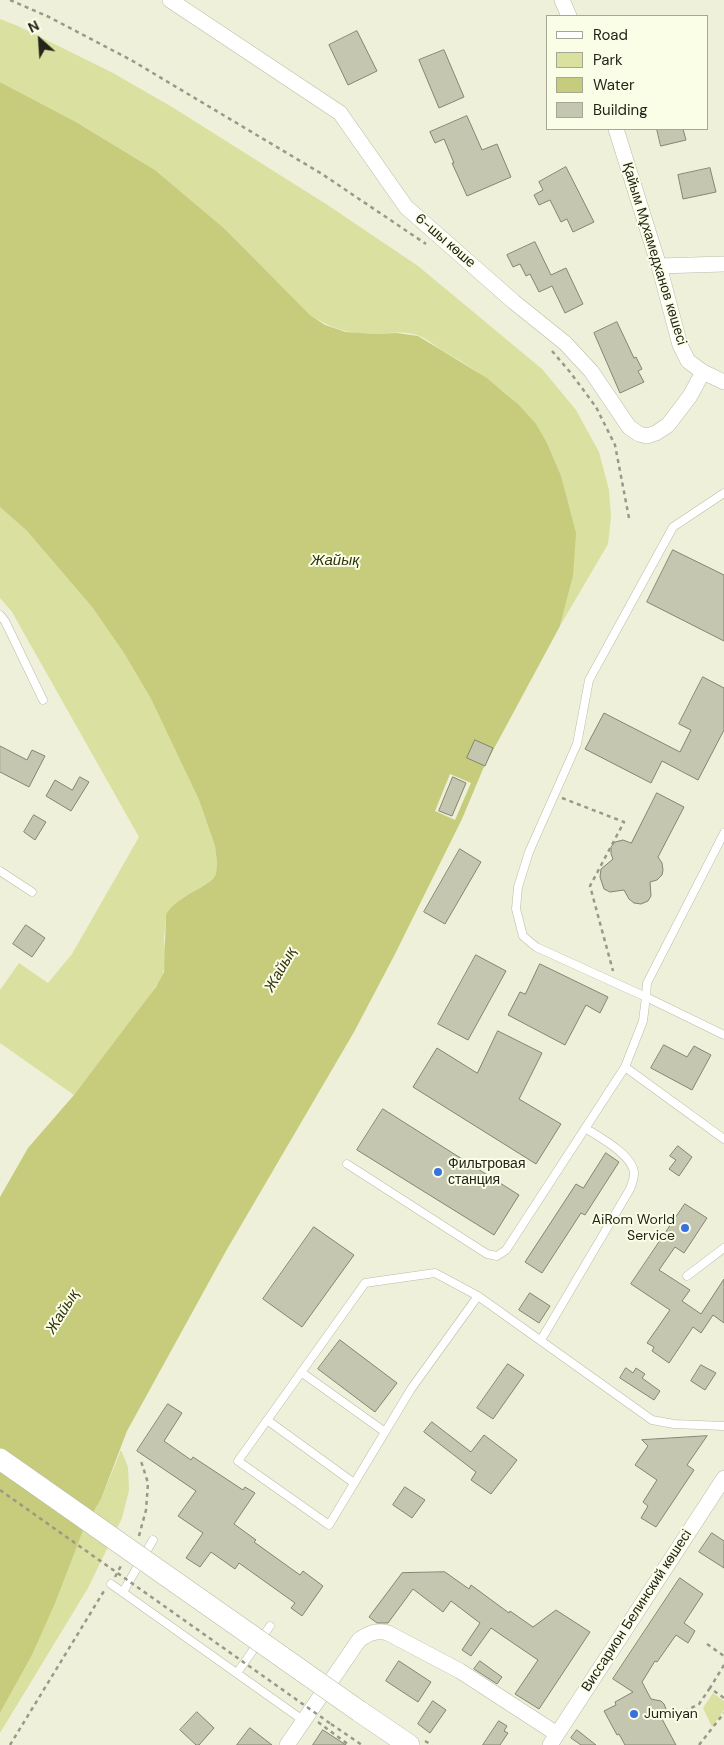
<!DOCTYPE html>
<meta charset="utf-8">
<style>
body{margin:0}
#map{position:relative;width:724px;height:1745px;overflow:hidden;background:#eef0d9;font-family:"DM Sans",sans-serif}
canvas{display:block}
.legend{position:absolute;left:546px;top:15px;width:162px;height:115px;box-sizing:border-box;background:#fbfee6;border:1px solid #a5a795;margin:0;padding:6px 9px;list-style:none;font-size:15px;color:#23241b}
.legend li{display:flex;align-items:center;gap:10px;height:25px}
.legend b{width:25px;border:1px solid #a5a795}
.north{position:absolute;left:15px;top:15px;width:50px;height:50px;-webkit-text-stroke:4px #fbfee6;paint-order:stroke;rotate:334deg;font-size:14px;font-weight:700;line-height:20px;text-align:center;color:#23241b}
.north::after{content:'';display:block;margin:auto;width:18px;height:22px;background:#23241b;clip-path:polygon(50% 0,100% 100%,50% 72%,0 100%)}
</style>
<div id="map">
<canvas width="724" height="1745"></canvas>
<ul class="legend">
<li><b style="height:6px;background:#fff"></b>Road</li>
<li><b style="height:14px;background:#dae09f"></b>Park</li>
<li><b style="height:14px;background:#c6cc7b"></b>Water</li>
<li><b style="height:14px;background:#c4c6b0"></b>Building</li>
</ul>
<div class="north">N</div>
</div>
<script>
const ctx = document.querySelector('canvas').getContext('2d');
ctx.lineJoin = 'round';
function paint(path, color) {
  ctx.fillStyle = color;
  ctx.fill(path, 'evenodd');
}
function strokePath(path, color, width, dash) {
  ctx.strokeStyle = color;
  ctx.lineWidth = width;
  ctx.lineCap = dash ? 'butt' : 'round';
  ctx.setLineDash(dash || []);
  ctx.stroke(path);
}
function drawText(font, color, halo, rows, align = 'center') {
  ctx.font = font + ' "DM Sans",sans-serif';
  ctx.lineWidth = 4;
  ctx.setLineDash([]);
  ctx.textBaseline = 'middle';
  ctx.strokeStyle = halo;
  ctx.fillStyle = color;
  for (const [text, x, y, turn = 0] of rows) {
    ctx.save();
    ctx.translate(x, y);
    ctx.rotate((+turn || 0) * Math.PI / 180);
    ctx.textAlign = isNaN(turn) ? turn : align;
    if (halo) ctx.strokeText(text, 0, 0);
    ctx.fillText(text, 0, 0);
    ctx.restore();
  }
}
paint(new Path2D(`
 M0 19 18 26 113 73 172 107 326 204 418 266 542 369 576 410 599 452 609 490 611 517 608 544 560 626 573 576 546 441C522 400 484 374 443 351 435 346 426 338 417 335 403 331 389 333 375 334 350 335 330 328 310 315L225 229 155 170 76 122 0 82Z
 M0 507 27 531 92 607 124 653 151 699 199 800 215 846 217 862 216 874 213 879 176 904 166 915 164 939 166 960 162 977 142 1008 74 1095 0 1043V990L19 963 48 983 72 954 139 837 12 612 0 598Z
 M121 1450 128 1467 129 1490 122 1518 88 1588 0 1733V1713L31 1657 84 1528 101 1499Z
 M713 1693 724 1701V1710L712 1727 703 1708Z`), '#dae09f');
paint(new Path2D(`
 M0 82 76 122 155 170 225 229 310 315 325 325 346 332 372 334 397 333 418 336 487 378 519 405 536 424 546 441 561 476 576 533 573 576 560 626 483 769 462 819 394 956 354 1032 226 1251 127 1431 101 1499 84 1528 55 1603 31 1657 0 1713V1197L28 1148 74 1095 156 987 164 972 166 915C173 900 200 890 213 879L216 874 217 862 215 846 199 800 151 699 124 653 92 607 27 531 0 507Z`), '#c6cc7b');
paint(new Path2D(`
 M450 774 471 783 455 820 435 811Z`), '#eef0d9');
const building = new Path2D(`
 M357 31 377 71 348 85 329 45Z
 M444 50 464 97 439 108 419 60Z
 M467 116 482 150 497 144 511 177 467 196 452 163H454L444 139 435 143 430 132Z
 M657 129H683L686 140 661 146Z
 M566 167 594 222 573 232 567 219 561 222 550 200 539 205 534 195 543 190 539 182Z
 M710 168 716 192 683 199 678 175Z
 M535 242 551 275 566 268 583 304 565 313 552 286 539 292 530 274 526 276 520 264 513 267 507 255Z
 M617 322 634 358 636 357 642 369 638 371 644 382 620 393 594 333Z
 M673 550 724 575V641L647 602Z
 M703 677 724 688V730L698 780 662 761 651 783 585 749 604 713 680 752 691 730 679 724Z
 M475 740 493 748 485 766 467 758Z
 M0 746 27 760 32 750 45 756 29 787 0 772Z
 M80 777 89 782 71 811 46 796 55 780 72 790Z
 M453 777 466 783 452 816 439 811Z
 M657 793 684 807 658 857 662 863 663 870 662 875 657 880 650 882 651 896 648 901 641 904 634 903 629 899 624 890 610 892 604 889 600 877 601 869 613 859 611 854V847L615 842 623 840 631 843Z
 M34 815 46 822 35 840 24 832Z
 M460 849 481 862 445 924 424 912Z
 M26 925 45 938 32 957 13 944Z
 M476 955 506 971 468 1040 438 1024Z
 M540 964 608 997 600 1013 586 1005 565 1045 508 1015 520 992 525 994Z
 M498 1031 542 1053 519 1099 561 1124 536 1164 413 1087 437 1048 477 1073Z
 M664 1045 687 1057 694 1046 711 1055 692 1090 651 1068Z
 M383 1109 519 1195 494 1235 357 1150Z
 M678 1146 692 1157 679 1176 669 1169 676 1160 670 1156Z
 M606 1153 619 1162 585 1215 581 1213 542 1273 525 1262 576 1184 583 1188Z
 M685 1204 707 1218 684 1253 675 1247 659 1270 690 1290 682 1301 701 1314 724 1279V1323L713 1315 701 1333 693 1327 669 1363 652 1351 654 1347 647 1343 670 1310 631 1284Z
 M314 1227 354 1255 302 1327 263 1299Z
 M530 1293 550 1306 539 1323 519 1310Z
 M340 1340 397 1383 375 1412 318 1369Z
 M508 1364 524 1375 493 1419 477 1408Z
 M701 1365 716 1373 705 1390 691 1381Z
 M626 1368 633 1373 636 1368 645 1374 642 1378 660 1391 654 1400 620 1378Z
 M168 1404 182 1413 164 1441 191 1460 193 1457 243 1490 245 1487 255 1493 234 1524 256 1540 254 1542 300 1575 303 1571 323 1586 302 1616 291 1608 295 1603 239 1563 235 1569 211 1552 200 1567 186 1558 203 1533 178 1516 196 1491 137 1451Z
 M432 1422 471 1452 484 1435 517 1460 491 1494 471 1480 476 1472 424 1432Z
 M707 1436 687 1465 694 1470 656 1527 641 1518 648 1506 643 1502 657 1480 635 1465 648 1446 642 1440Z
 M405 1487 425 1500 412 1518 393 1505Z
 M712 1533 724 1541V1568L699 1552Z
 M445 1572 469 1589 471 1585 509 1613 510 1611 533 1627 556 1610 590 1632 539 1709 515 1694 538 1660 491 1628 471 1656 462 1650 480 1623 451 1601 443 1612 413 1589 388 1623H377L369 1617 402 1573Z
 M680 1578 703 1594 684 1623 695 1631 688 1643 676 1635 657 1662 655 1661 642 1682 651 1699 661 1701 664 1704 666 1709 662 1719 676 1745H625L619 1734 617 1735 604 1711 616 1705 615 1702 633 1692 613 1679Z
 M399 1661 431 1682 418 1702 386 1681Z
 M480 1661 502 1677 497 1684 474 1669Z
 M433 1701 446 1710 430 1733 418 1724Z
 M197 1712 214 1728 199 1745H196L180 1730Z
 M499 1721 507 1726 504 1731 508 1733 500 1745H483Z
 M250 1728 272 1745H237Z
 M323 1730 346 1745H313Z
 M577 1730 596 1745H581L571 1738Z`);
paint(building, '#c4c6b0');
strokePath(building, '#838570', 1);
const service = new Path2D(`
 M0 615 5 621 43 700
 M724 833 647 983 646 997 724 1035
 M0 871 32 892
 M625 1067 724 1139
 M347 1164 487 1254 497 1256 506 1250 625 1067 643 1021 646 997 536 947 523 936 516 909 518 887 529 852 577 744 589 680 673 527 724 493
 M687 1276 724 1248
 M478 1296 411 1389 329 1525 238 1461 365 1283 435 1273 478 1296 652 1420 674 1424 724 1426
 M541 1340 630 1189C632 1184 634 1178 634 1173 633 1155 599 1137 585 1128
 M301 1372 385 1432
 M267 1420 354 1483
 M111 1584 304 1721
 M123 1592 153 1540
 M237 1673 270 1626`);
const minor = new Path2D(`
 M170 0 340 113 406 207 514 302 565 343 591 371 629 427 639 434 647 436 656 433 668 425 690 396 703 372
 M562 0 569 16
 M616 129 659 266 680 345 688 361 703 372 724 382
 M659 266 724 264
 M287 1745 359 1640C369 1633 376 1630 388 1633L460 1671 557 1734
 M550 1745 724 1478`);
const secondary = new Path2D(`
 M359 1711 409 1745`);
strokePath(service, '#b9bca5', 9);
strokePath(minor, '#b9bca5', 16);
strokePath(secondary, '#b9bca5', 22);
strokePath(new Path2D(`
 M10 0 49 17 131 60 322 174 426 244
 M552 351 570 372 596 407 615 445 629 518
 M562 798 624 822 590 886 613 971
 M139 1536 146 1510 148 1483 141 1461
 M115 1577 122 1564
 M707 1644 724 1656
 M724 1665 710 1688 724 1698
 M677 1715 699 1704 710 1688
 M318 1722 349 1745
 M331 1724 362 1745
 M425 1741 432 1745
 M10 1745 104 1591
 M699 1745 724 1713`), '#989988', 2.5, [4, 4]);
strokePath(service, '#fff', 8);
strokePath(minor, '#fff', 15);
strokePath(secondary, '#fff', 21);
const secondaryBridge = new Path2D(`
 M0 1459 359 1711`);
strokePath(secondaryBridge, '#b9bca5', 22, []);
strokePath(new Path2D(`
 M0 1490 331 1724`), '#989988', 2.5, [4, 4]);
strokePath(secondaryBridge, '#fff', 21);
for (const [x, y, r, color] of [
 [438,1172,5,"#3871e0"],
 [685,1228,5,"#3871e0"],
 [634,1714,5,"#3871e0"]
]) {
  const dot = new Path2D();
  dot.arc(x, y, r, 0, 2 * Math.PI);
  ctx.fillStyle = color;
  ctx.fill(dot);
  strokePath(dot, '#fbfee6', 2);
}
drawText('14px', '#23241b', '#fbfee6', [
 ["6-шы көше",445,241,41],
 ["Қайым Мұхамедханов көшесi",654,254,73],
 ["Виссарион Белинский көшесі",637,1611,-57]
]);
drawText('14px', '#23241b', '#fbfee6', [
 ["Фильтровая",448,1164],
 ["станция",448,1180],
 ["AiRom World",675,1220,"right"],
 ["Service",675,1236,"right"],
 ["Jumiyan",644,1714]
], 'left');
drawText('italic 15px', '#323411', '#fbfee6', [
 ["Жайық",335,561],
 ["Жайық",281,970,-60],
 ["Жайық",63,1312,-58]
]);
</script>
